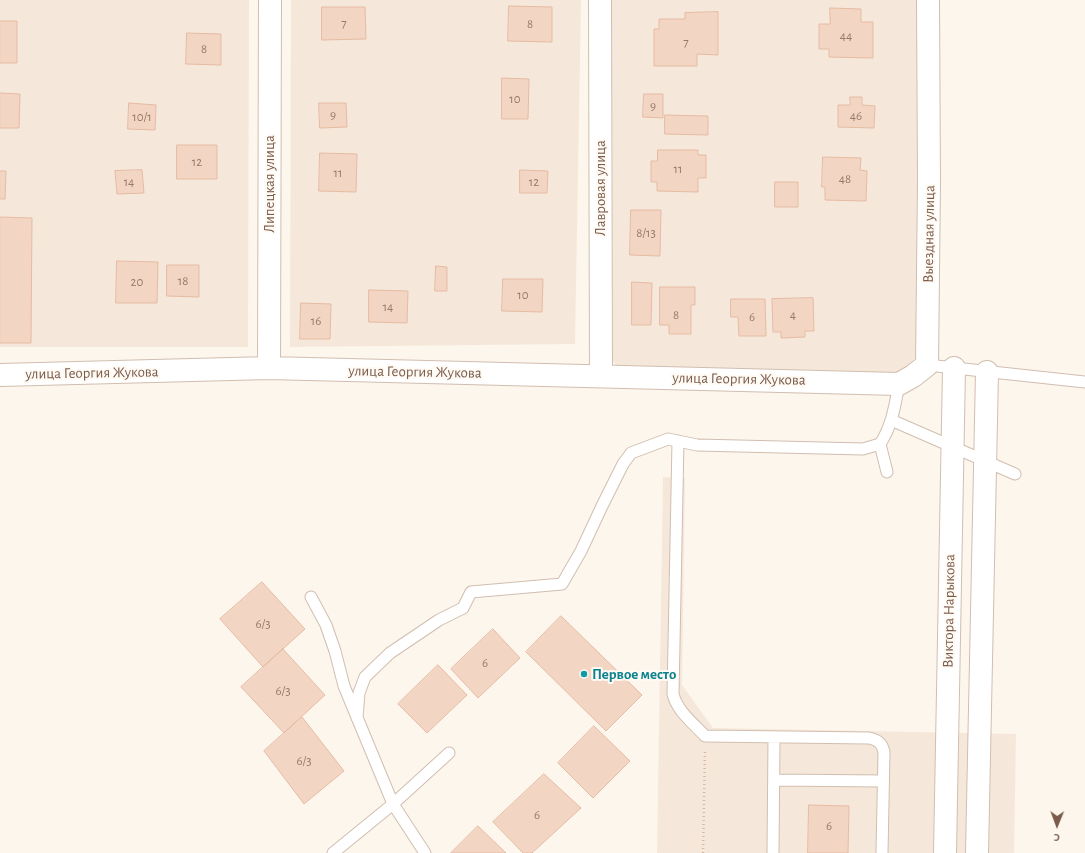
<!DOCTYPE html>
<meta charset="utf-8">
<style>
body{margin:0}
#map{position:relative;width:1085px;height:853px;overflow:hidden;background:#fdf6ec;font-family:"Alegreya Sans",sans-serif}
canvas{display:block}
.north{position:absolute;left:1037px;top:805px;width:40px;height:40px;-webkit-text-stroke:3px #fffaf3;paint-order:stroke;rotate:181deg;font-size:11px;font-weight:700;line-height:16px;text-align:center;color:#7a5c4d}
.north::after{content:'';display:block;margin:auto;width:14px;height:18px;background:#7a5c4d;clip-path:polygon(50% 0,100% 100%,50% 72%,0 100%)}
</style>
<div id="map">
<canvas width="1085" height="853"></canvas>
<div class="north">С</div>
</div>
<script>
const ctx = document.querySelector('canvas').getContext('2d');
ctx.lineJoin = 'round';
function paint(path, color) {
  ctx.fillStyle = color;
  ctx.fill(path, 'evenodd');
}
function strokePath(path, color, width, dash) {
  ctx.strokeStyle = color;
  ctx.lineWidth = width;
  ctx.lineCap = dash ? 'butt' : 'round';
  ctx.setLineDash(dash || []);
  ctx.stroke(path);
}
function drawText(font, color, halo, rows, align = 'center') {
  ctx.font = font + ' "Alegreya Sans",sans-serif';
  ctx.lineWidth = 4;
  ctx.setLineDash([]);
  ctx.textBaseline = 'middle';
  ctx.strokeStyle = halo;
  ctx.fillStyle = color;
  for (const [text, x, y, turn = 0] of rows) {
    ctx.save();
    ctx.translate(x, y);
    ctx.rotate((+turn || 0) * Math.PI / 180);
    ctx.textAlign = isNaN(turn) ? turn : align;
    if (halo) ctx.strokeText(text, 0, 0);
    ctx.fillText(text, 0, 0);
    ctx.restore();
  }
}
paint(new Path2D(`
 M0 0H249L248 347H0Z
 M291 0H581L575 344 290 347Z
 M609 0H921V344L910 368 884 378 620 371 606 351Z
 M663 477 685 478 682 685 713 728 1016 734 1014 853H657Z`), '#f5e8da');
const building = new Path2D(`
 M509 6 552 7V42L508 41Z
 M322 7H365L366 39 322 40Z
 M830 8 861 9V22H873V58L829 57V49H819V24H830Z
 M718 12V55L697 54V66H654V29H659V19H685V13Z
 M0 21H17V63H0Z
 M187 33 221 34V65L186 64Z
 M502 78 529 79 528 119H502Z
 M0 93 20 94 19 128H0Z
 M644 94H663V118L643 117Z
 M850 97H862V105L875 106 874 128 838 127V105H850Z
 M129 103 156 105 155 130 128 129Z
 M319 103H346L347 127 320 128Z
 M665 115 708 116V135L665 134Z
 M177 145H217V179H177Z
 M658 150H698V155H706V178H698V192L657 191V182H651V161H657Z
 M320 153 357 154 356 192 319 191Z
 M823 157 861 158 860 170 867 171 866 201 825 200V187H822Z
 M142 170 144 193 117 194 115 171Z
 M520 170 548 171 547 193H520Z
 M0 171H6L5 199H0Z
 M775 182H798V207H775Z
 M631 210H661L660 256 630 255Z
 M0 217 32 218 31 343H0Z
 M117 261 158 262 157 303H116Z
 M167 265H199V297L167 296Z
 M436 266 447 267V291H435Z
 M503 279H543L542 312 502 311Z
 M632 282 652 283 651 325H632Z
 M660 287H695V305H691V334H669V325H660Z
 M369 290 408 291 407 323 369 322Z
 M813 298 814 331H805V337L781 338V332H773L772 299Z
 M731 299H765L766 336H739L738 317H731Z
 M301 303 331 304 330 339H300Z
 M262 582 305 629 263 667 220 619Z
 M561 616 642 695 606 731 526 652Z
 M493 629 520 658 478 698 451 669Z
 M283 649 325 695 284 733 241 687Z
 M438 665 467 695 427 733 398 704Z
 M302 717 344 771 304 804 264 751Z
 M594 726 630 761 593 798 558 763Z
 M544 774 581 808 532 853H523L493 822Z
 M809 805 849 806 848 853H808Z
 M478 826 506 853H451Z`);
paint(building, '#f3d5c3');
strokePath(building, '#e6bba3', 1);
const service = new Path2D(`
 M927 365 1085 382
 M891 420 1015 474
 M678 441 673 694C677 711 693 723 705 736L869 738C878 740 882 743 884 752L882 853
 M880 444 887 472
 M311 597 326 625 335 651 344 686 393 804 449 753
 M357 718 359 693 365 677 390 653 439 620 463 608 471 592 562 584 581 551 602 506 623 464 631 453 668 439 697 445 863 449 880 444C892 426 895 405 899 384
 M774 780 883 781
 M333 853 393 804 425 853
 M773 853 774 737`);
const minor = new Path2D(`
 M600 0 601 376
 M269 368 270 0
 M0 375 269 368 899 384 913 376 927 365 929 181 928 0
 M945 853 954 368
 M977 853 987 372`);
strokePath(service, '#d1beb0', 13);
strokePath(minor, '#d1beb0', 24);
strokePath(new Path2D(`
 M703 853 705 750`), '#d9b8a5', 2.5, [1, 3]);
strokePath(service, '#fff', 11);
strokePath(minor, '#fff', 22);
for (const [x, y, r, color] of [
 [584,674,4,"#0f9aa8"]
]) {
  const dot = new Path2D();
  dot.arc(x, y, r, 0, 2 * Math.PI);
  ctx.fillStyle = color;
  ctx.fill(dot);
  strokePath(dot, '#fffaf3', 1.5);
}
drawText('13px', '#987a6a', null, [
 ["7",344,23],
 ["8",530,24],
 ["44",846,36],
 ["7",686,42],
 ["8",204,49],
 ["10",515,99],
 ["9",653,106],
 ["9",333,115],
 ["46",856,116],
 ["10/1",142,117],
 ["12",197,162],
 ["11",678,169],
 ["11",338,173],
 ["48",845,179],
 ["14",129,182],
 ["12",534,182],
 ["8/13",646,233],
 ["18",183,281],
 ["20",137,282],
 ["10",523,295],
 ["14",388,307],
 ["8",676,315],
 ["4",793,315],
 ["6",752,317],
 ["16",316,321],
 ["6/3",263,624],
 ["6",485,663],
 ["6/3",283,691],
 ["6/3",304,761],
 ["6",537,815],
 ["6",829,826]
]);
drawText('15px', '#7a5c4d', '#fffaf3', [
 ["Липецкая улица",269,184,-90],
 ["Лавровая улица",600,188,-90],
 ["Выездная улица",929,234,-89],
 ["улица Георгия Жукова",415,372,1],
 ["улица Георгия Жукова",92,373,-1],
 ["улица Георгия Жукова",739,379,1],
 ["Виктора Нарыкова",949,611,-89]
]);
drawText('bold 15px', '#0d838f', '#fffaf3', [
 ["Первое место",592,674]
], 'left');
</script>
